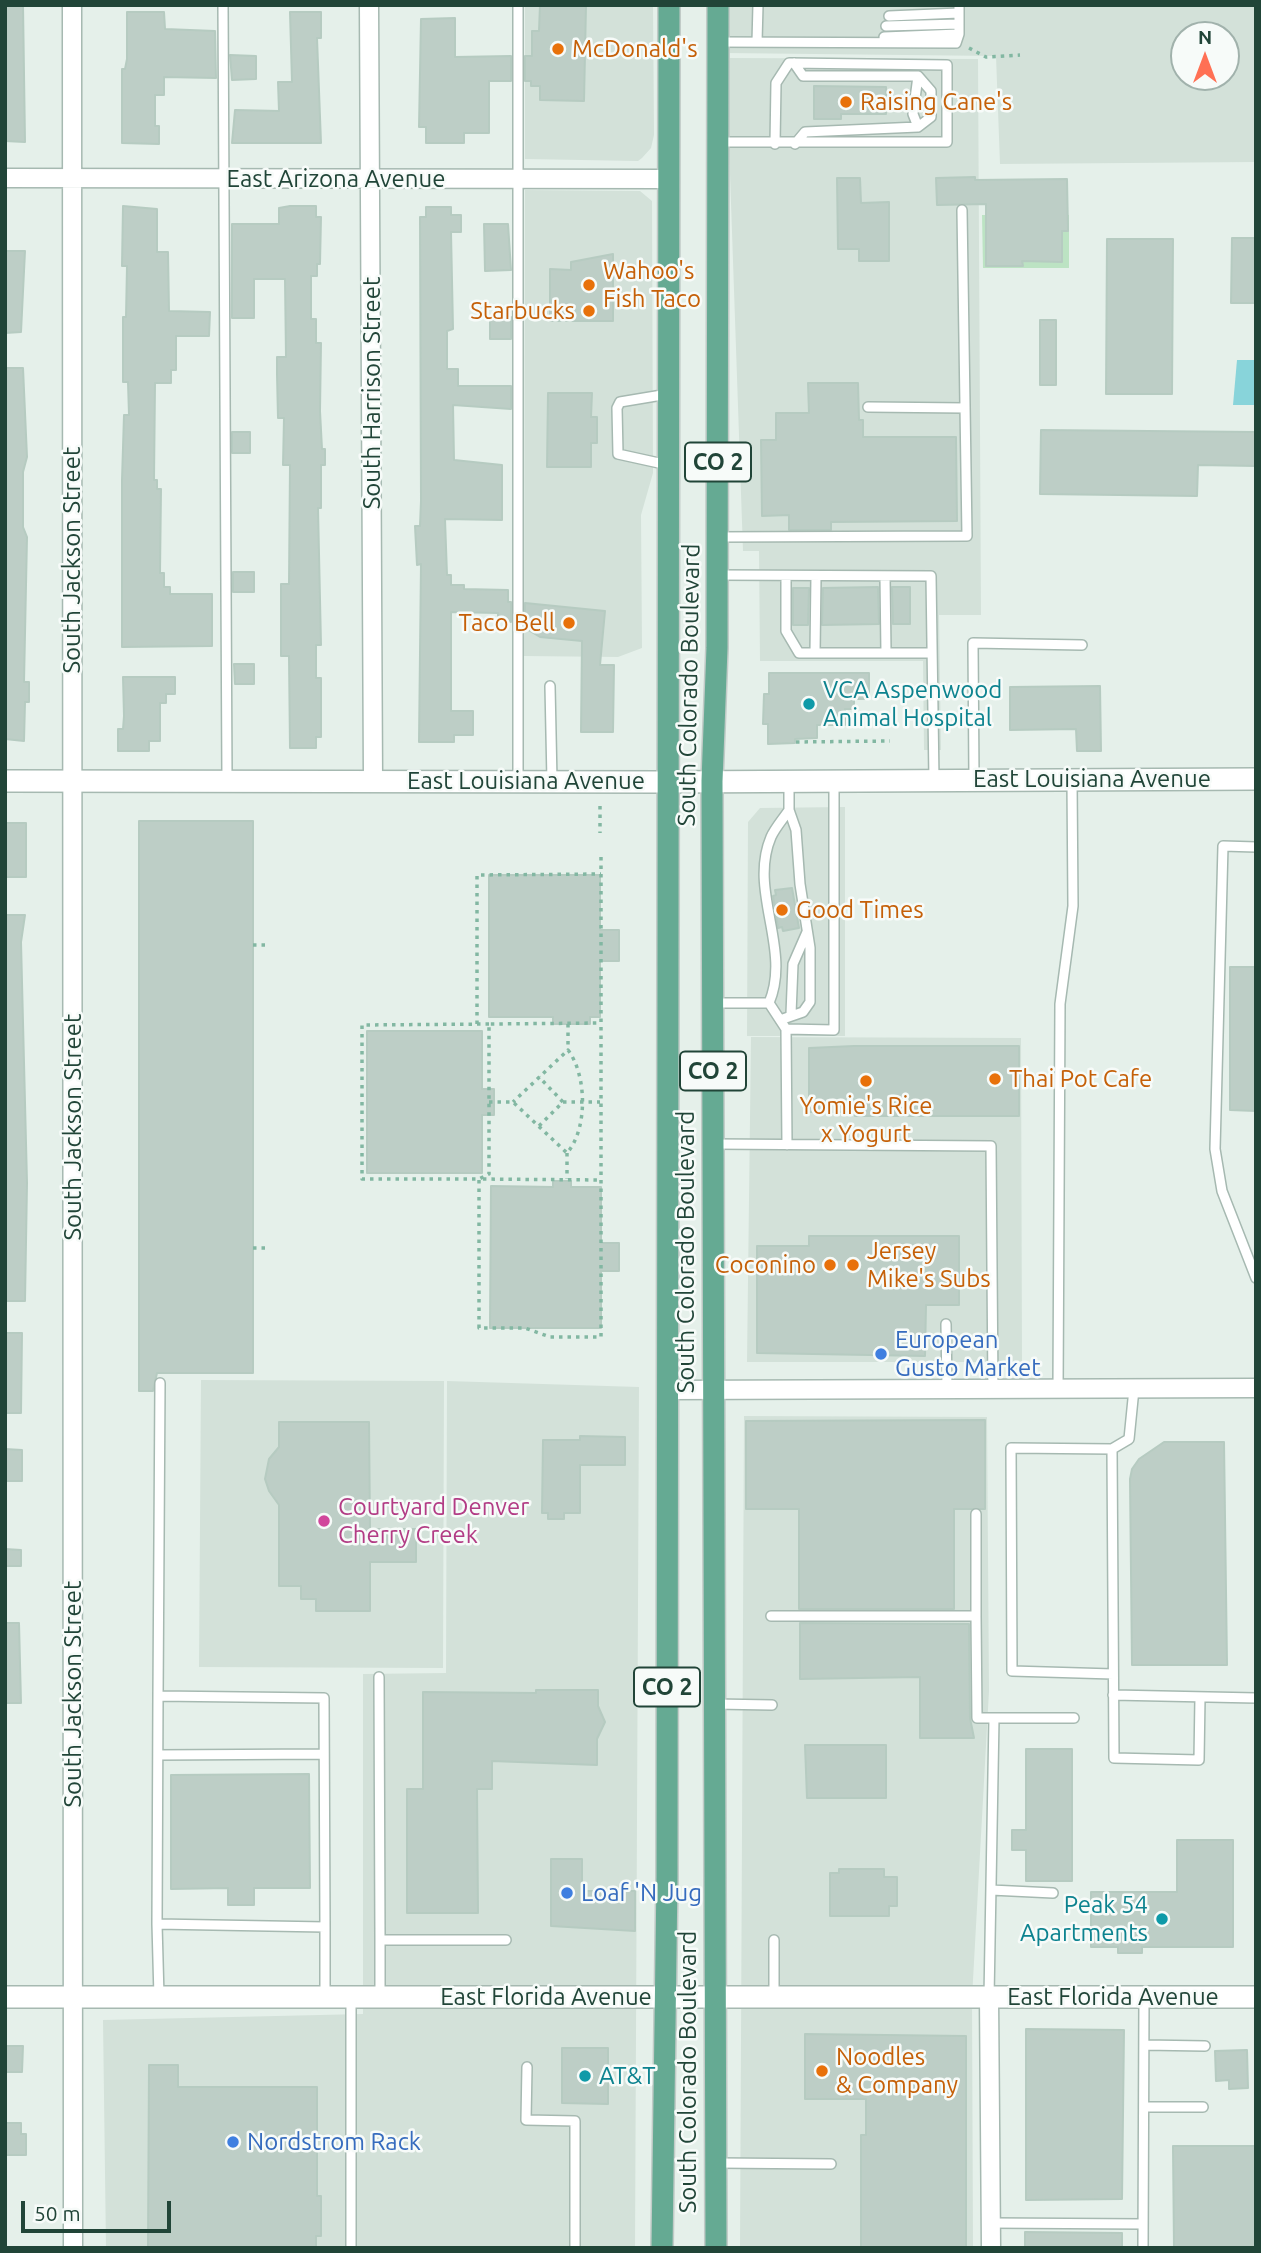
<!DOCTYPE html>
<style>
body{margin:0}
#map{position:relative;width:1261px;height:2253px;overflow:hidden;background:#e5f0ea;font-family:Ubuntu,sans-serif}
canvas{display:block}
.frame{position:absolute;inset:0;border:7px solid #214538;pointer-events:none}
.north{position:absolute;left:1170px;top:21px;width:70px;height:70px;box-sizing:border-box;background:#f7fbf9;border:2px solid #a1b2ac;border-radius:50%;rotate:0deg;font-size:19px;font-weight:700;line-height:28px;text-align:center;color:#214538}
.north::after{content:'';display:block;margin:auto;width:24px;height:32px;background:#ff7054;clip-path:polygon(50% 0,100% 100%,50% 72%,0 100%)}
.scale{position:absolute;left:21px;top:2201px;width:150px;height:32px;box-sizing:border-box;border:4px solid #214538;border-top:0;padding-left:9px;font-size:21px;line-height:24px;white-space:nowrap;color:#214538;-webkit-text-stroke:5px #f7fbf9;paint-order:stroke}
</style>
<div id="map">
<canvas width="1261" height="2253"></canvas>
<div class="frame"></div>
<div class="north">N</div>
<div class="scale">50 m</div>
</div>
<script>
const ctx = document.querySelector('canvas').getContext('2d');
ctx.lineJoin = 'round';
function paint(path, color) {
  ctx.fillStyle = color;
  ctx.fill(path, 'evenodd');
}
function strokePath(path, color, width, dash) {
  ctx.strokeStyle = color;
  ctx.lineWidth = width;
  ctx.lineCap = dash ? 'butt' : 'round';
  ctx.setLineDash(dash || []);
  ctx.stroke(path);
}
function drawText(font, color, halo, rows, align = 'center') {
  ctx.font = font + ' Ubuntu,sans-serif';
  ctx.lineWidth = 5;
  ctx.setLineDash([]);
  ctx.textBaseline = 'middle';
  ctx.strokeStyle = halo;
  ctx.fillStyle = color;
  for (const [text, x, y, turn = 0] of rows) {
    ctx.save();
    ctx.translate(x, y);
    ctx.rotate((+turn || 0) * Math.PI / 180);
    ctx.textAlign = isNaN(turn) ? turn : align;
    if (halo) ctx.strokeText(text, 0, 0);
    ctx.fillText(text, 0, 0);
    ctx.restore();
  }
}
paint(new Path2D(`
 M525 5H653L654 135 651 148 642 158 638 161 525 159Z
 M725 5H1256V162L1000 164 996 56 725 53ZM1184 35H1226V77H1184Z
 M726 58 978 59 981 615H939L941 750H924L923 661H760L759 551H743Z
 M525 190 640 191 652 201 653 473 641 515 642 648 618 657 524 656Z
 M845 807V1036H747L748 822 760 808Z
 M751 1037 1021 1038 1022 1362H747Z
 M201 1380 444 1381 443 1668 199 1667Z
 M447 1381 639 1387 635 2248H106L103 2020 363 2014V1674L446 1673Z
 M744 1416 987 1417 989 1691 972 1998 973 2248H740Z`), '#d3e1d9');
paint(new Path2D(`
 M982 215H1069V268H983Z`), '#bce3c3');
paint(new Path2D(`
 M1237 360H1256V405H1233Z`), '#88d4da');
const building = new Path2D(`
 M5 5H23L25 142 5 141Z
 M540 5H586L584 101 540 100V86H531V81H525V56H532V31H539Z
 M127 12H164L165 29 215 31 216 78 164 77V95H155V126H159V144L122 143V69H125L127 59Z
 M290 12H321V38H317L321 143H232L235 110 279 111 278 82H292Z
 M455 18V57L511 56V81H489V133H464V143H426V127H419L421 19Z
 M230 55 256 56V79L232 80Z
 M814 86 886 87V114H841V119H814Z
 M975 177V180L1067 179 1068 231H1062V262L1022 261 1023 266H986V204L937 205 936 178Z
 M837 178H860L861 203 889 202V261H859V249H838Z
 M123 206 157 209V252H168L169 311 210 312 209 336H176V370H171V383H155L154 480H157V489H161L160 573H164V587H170V594H212V646L122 647V480L124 415H129L128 382H123V317H126L127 266H122Z
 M290 206H316V217H321L320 264H317V276H311V319H316V343H321L320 411 322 449H325V465H321V508H318L321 645H316V678H321V737H316V748H290L289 656H281V584H289L290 465H283L284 418H278L277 374V357H286L285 279H254V318H232V224H279V208Z
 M426 207H451V215H461V232H451L453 329 447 331V369H458V386H511V409L453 405 454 460 502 465V520L445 519 447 575H451V585H464V589L508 590V602H511V622L498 616V613L451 612V711H473V735H454V742H419L421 564 417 565 415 526H420L421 501 420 217H426Z
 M484 224H508L511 270 485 271Z
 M1232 238H1256V303H1231Z
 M1107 239H1173L1172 394H1106Z
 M5 251H25L21 332 5 333Z
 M613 254V321H550V269L571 270V262Z
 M490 317H511V339H490Z
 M1040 320H1056V385H1040Z
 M5 368H23L27 457 23 472V527L27 537 24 682H29V702H25L24 741 5 739Z
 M808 383H858L859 420H863V437H956L957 521 831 522V530H789V515L762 516 761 440H776V413H809Z
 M548 393H592L591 417H597V443H591V467H547Z
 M1041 430 1256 432V466L1198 465 1197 496 1040 494Z
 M232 432H250V453H232Z
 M233 572H254V592H233Z
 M878 587 879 624 822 625 823 588Z
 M892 587H910V624H893Z
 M793 588H809L808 625H793Z
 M525 603 605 611 600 665H614L613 732H581L582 641 540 637 525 628Z
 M234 664H254V684H235Z
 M769 673H869V699H854V709H845V725H817V738L795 739V743L768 744V724H763L764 694H769Z
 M123 677H175V694H166V703H160V741H149V751H118V729H123L124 716Z
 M1100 686 1101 751H1077L1076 729 1010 730V687Z
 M139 821H253V1373H157L153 1391H139Z
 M5 823H26V877H5Z
 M489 875H600V930H619V961H600V1017H590V1024H553V1017H489Z
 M792 888 799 928 783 931 782 927 778 928 773 896 776 895 775 890Z
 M5 915H25L21 942 27 1183 25 1301H5Z
 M1230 967H1256V1111L1230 1110Z
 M367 1031H482V1089H494V1115H482V1173H367Z
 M854 1046H1019V1116H855V1112H809V1048Z
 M553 1181H571V1187H601V1243H619V1271H601V1328H490L491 1186 553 1187Z
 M809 1236H959V1305H926L925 1356 757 1353V1246H809Z
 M5 1333H22L21 1413H5Z
 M985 1420V1509H954V1609H799V1509H746V1421Z
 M279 1422H369L370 1529H416V1562H370V1611H316V1599H301V1586H279V1505L269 1491 265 1479 269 1459 279 1447Z
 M580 1436 625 1437V1465H580V1513H564V1519H548V1513H542L543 1440H580Z
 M1164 1442H1224L1227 1665H1132L1130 1479 1132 1469 1139 1459Z
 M5 1449 22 1450V1481H5Z
 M5 1549 21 1550V1566H5Z
 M5 1623H19L21 1703H5Z
 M800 1623 969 1624 970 1718 974 1738H920V1677L800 1679Z
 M536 1690H598V1706L605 1722 597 1739V1765L492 1761V1789H477L478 1913H407V1789H423V1692L536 1693Z
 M805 1745H886V1798H807Z
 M1026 1749H1072V1881H1026V1850H1012V1830H1026Z
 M309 1774 310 1888H254V1905H228V1888L171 1889V1775Z
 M1177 1840H1233V1947H1142V1953H1118V1947H1091V1892H1177Z
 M551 1859H582V1891H635V1931L551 1926Z
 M839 1869H884V1877H897V1906H889V1916H830V1873H839Z
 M1026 2029 1124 2030 1122 2199 1026 2200Z
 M805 2034 966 2036V2248H861V2135H866V2099H805Z
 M5 2046H23L22 2072H5Z
 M562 2048H608V2104L562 2103Z
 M1247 2050 1248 2088 1229 2089V2080L1216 2081 1215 2051Z
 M149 2065H178V2087H317V2196H321V2236H316V2248H148Z
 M5 2123H21V2134H26V2155H5Z
 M1173 2146H1255V2248H1174Z
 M1025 2232 1122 2233V2248H1025Z`);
paint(building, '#bdcec6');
strokePath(building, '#b6cbc1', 2);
const service = new Path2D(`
 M223 5 227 780
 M889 16 959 13
 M886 26 959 24
 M884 37 959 34
 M718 42 956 43 959 34V5
 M757 42 758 5
 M794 63 803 76H918L931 91V117L918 127 805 132 795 144
 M918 127 913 114 918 76
 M719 142H947V65L789 63 776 83 775 144
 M668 394 620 402 617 408 618 454 668 465
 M868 407 965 408
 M717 537 967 536 962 210
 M719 575 931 576 934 780
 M786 576V631L799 653H932
 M885 576 886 653
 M815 653 816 576
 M550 686 552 781
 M974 779 973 643 1082 645
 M518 780V5
 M1256 847 1223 846 1215 1149 1222 1191 1256 1278
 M713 1003H769
 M769 1003C792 949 748 891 771 837 775 828 783 819 789 810
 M769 1003 786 1029 787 1145
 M791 1014 793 964 807 932
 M780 1020 803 1012 810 1002V948L800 884 796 830 789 810V782
 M786 1029 834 1030V782
 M714 1144 991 1146 993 1390
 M946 1324 947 1389
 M1058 1389 1060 1004 1073 906 1072 781
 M1112 1449 1114 1758 1199 1760 1200 1697
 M771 1616H976V1514
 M976 1616 977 1718H994
 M1113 1674 1012 1671 1011 1448 1112 1449 1129 1439 1134 1389
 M379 1677 380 1940
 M1113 1695 1256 1698
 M158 1696 160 1383
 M715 1704 772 1705
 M158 1755 324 1754
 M991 1890 1053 1893
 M157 1924 158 1696 324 1698 325 1927
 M380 1996V1940H506
 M159 1997 157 1924 325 1927V1997
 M989 1997 994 1718H1074
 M774 1998V1940
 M1144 2045 1205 2046
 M527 2067 526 2120 575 2121V2248
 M1144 2107H1203
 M718 2163 831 2164
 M991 2223 1143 2224
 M351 2248V1998
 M1143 2248 1144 1998`);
const minor = new Path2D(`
 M72 5 73 2248
 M369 5 373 780
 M5 178 668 179
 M668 1390 1256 1388
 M989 1997 991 2248`);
const tertiary = new Path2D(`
 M5 781 666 782 1256 779
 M5 1997H1256`);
const primary = new Path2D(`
 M662 2248 667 1878 669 5
 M716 2248 712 781 717 648 718 5`);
strokePath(service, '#a6b9b1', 12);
strokePath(minor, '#a6b9b1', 21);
strokePath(tertiary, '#a6b9b1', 24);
strokePath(primary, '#c1cbc7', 24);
strokePath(new Path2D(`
 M969 48 986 57 1020 55
 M796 742 890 741
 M600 806V833
 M601 857C601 1017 601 1177 601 1337H550L525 1328H479V1179L601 1180
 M253 945H267
 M477 1024V875L601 874
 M489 1024 362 1025V1179H479L489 1174V1024L601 1023
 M568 1024V1050
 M489 1102H513L567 1153C588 1129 587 1075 568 1050L513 1102
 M563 1102H600
 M539 1126 563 1102 539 1077
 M567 1153V1179
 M253 1248H267`), '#82b7a2', 3.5, [3.5, 5]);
strokePath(service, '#fff', 9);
strokePath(minor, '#fff', 18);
strokePath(tertiary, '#fff', 21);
strokePath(primary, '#65aa93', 21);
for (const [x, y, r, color] of [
 [558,49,7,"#e8710a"],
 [846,102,7,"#e8710a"],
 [589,285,7,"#e8710a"],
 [589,311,7,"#e8710a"],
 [569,623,7,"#e8710a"],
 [809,704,7,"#0f9aa8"],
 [782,910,7,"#e8710a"],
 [995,1079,7,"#e8710a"],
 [866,1081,7,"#e8710a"],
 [830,1265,7,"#e8710a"],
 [853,1265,7,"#e8710a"],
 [881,1354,7,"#3f7fe0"],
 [324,1521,7,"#d1479c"],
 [567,1893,7,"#3f7fe0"],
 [1162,1919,7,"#0f9aa8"],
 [822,2071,7,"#e8710a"],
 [585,2076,7,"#0f9aa8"],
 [233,2142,7,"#3f7fe0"]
]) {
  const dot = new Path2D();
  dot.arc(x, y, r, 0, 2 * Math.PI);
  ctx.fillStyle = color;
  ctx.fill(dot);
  strokePath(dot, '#f7fbf9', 2.5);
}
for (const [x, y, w] of [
 [718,462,66],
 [713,1071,66],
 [667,1687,66]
]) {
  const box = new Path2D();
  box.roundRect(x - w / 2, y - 19.5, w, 39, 5);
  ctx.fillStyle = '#f7fbf9';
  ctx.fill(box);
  strokePath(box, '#214538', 2);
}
drawText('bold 23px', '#214538', null, [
 ["CO 2",718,462],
 ["CO 2",713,1071],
 ["CO 2",667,1687]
]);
drawText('24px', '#c56008', '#f7fbf9', [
 ["McDonald's",572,49],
 ["Raising Cane's",860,102],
 ["Wahoo's",603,271],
 ["Fish Taco",603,299],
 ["Starbucks",575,311,"right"],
 ["Taco Bell",555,623,"right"],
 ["Good Times",796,910],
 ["Thai Pot Cafe",1009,1079],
 ["Yomie's Rice",866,1106,"center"],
 ["x Yogurt",866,1134,"center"],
 ["Jersey",867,1251],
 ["Mike's Subs",867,1279],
 ["Coconino",816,1265,"right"],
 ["Noodles",836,2057],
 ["& Company",836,2085]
], 'left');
drawText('24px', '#214538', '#f7fbf9', [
 ["East Arizona Avenue",336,179],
 ["South Harrison Street",372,393,-90],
 ["South Jackson Street",72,560,-90],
 ["South Colorado Boulevard",689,685,-89],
 ["East Louisiana Avenue",1092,779],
 ["East Louisiana Avenue",526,781],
 ["South Jackson Street",73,1127,-90],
 ["South Colorado Boulevard",686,1252,-90],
 ["South Jackson Street",73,1694,-90],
 ["East Florida Avenue",546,1997],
 ["East Florida Avenue",1113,1997],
 ["South Colorado Boulevard",688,2072,-90]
]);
drawText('24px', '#0d838f', '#f7fbf9', [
 ["VCA Aspenwood",823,690],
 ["Animal Hospital",823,718],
 ["Peak 54",1148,1905,"right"],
 ["Apartments",1148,1933,"right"],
 ["AT&T",599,2076]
], 'left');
drawText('24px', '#366cbe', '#f7fbf9', [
 ["European",895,1340],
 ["Gusto Market",895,1368],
 ["Loaf 'N Jug",581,1893],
 ["Nordstrom Rack",247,2142]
], 'left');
drawText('24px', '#b23c85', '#f7fbf9', [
 ["Courtyard Denver",338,1507],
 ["Cherry Creek",338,1535]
], 'left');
</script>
